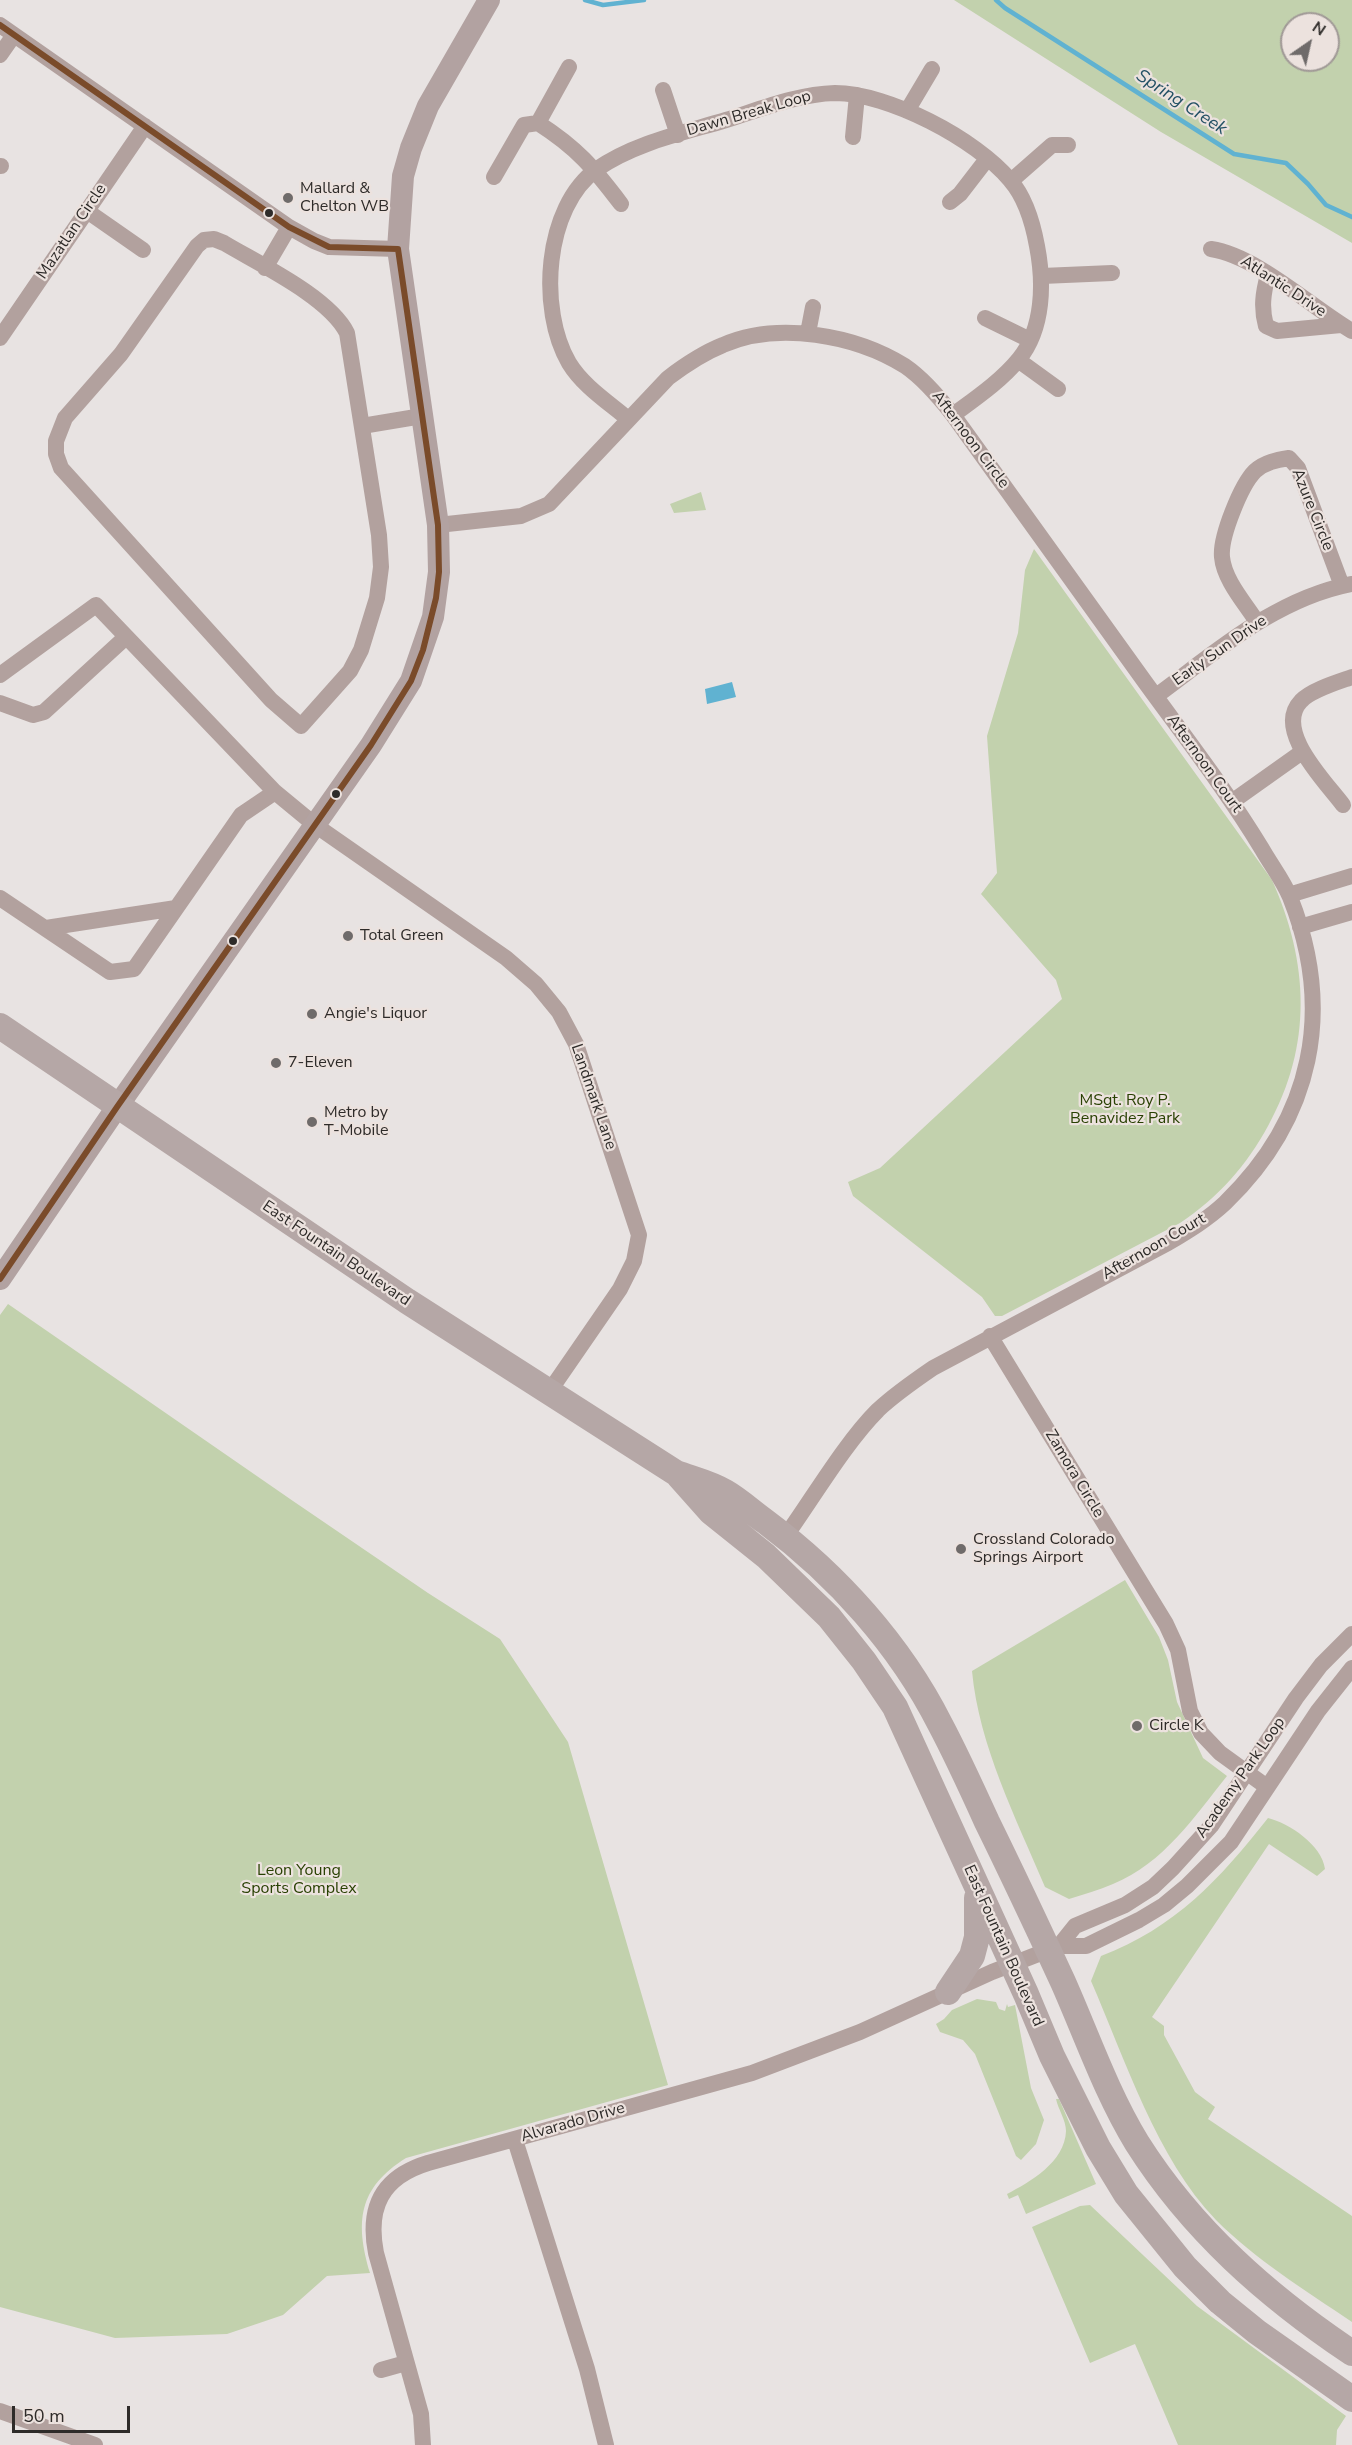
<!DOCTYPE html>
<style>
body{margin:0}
#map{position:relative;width:1352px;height:2445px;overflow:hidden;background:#e8e3e2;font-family:"Nunito Sans",sans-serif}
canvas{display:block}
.north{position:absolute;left:1280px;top:12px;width:60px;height:60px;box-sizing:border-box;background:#ece2de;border:2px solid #a09996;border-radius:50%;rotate:34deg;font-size:16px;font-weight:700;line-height:24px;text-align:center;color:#2e2b29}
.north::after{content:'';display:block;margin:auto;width:21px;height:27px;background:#6f6b6a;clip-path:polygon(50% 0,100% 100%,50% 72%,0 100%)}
.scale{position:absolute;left:12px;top:2406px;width:118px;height:27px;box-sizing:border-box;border:3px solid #2e2b29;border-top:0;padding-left:8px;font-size:18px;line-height:21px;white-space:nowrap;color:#2e2b29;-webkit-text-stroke:4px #ece2de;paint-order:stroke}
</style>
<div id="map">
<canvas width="1352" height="2445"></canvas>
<div class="north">N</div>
<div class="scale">50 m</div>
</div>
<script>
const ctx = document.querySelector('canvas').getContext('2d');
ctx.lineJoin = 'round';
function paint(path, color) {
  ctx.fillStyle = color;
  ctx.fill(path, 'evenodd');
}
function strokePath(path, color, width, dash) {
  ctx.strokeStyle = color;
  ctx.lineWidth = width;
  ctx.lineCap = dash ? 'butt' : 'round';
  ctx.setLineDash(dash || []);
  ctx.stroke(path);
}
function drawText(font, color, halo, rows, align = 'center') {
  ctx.font = font + ' "Nunito Sans",sans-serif';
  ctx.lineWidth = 4.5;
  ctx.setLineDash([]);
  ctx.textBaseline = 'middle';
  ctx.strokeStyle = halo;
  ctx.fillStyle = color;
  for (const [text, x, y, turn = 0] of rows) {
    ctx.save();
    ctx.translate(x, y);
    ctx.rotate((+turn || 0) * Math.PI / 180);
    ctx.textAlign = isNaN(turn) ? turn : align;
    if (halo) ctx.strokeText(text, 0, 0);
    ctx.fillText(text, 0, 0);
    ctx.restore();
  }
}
paint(new Path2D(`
 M954 0H1352V243L1161 132ZM1292 24H1328V60H1292Z
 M701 492 706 510 674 513 670 504Z
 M1034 549 1272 880C1309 963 1313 1045 1268 1126 1247 1165 1218 1198 1180 1223L1002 1316H995L982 1297 853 1196 848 1182 880 1168 1062 999 1056 980 981 894 997 873 987 736 1018 633 1025 570Z
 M8 1304 293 1501 428 1593 500 1639 568 1742 668 2085 406 2158C358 2188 355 2222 370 2273L327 2276 283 2315 227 2334 115 2338 0 2307V1315Z
 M1125 1580 1159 1637 1168 1660 1177 1702 1203 1758 1227 1776C1194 1817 1164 1863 1113 1884 1099 1890 1084 1894 1069 1899L1045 1887C1016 1818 979 1746 972 1671Z
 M1268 1818C1289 1823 1322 1845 1325 1869L1317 1876 1269 1844 1152 2017 1164 2026V2035L1195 2092 1215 2107 1208 2119 1352 2216V2322C1305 2290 1256 2260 1216 2220 1157 2159 1125 2059 1091 1981L1101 1956C1175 1928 1220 1879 1268 1818Z
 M977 1999 996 2002 999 2009 1005 2011 1007 2004 1008 2007 1015 2005 1031 2088 1044 2120 1036 2144 1021 2160 1016 2156 975 2054 963 2040 940 2032 936 2024 944 2019 952 2010Z
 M1056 2099H1059L1096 2184 1026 2214 1018 2195 1009 2199 1007 2194C1030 2182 1065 2162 1066 2131 1066 2120 1058 2109 1056 2099Z
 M1090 2205 1197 2306 1346 2416 1337 2430 1336 2445H1178L1135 2344 1090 2363 1032 2227 1080 2206Z`), '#c2d1ad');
paint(new Path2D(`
 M732 682 736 697 707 704 705 689Z`), '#60b2d1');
strokePath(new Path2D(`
 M585 0 603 5 644 0
 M996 0 1005 8 1234 154 1286 163 1308 184 1326 205 1352 217`), '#60b2d1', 4.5);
strokePath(new Path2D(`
 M0 25 289 227 314 241 329 247 398 249
 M0 55 14 35
 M663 90 678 135
 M907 111 932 69
 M538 123 569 67
 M853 137 857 95
 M0 166H1
 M494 177 524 125 538 123C577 148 593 167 621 204
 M1011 181 1052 145H1068
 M950 202 960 194 987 159
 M87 211 143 250
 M214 239 224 243C259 264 329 297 347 333L379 535 381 567 377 598 361 650 350 671 301 726 271 700 61 468 56 454V441L65 418 121 354 197 246 204 240Z
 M1211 249C1257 256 1311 307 1352 331
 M265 268 289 227
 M1268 275C1263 293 1261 308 1266 326L1277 331 1341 325
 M1042 276 1112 273
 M985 318 1030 340
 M808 333 813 307
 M0 338 145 126
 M1018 360 1058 389
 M628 419C608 402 583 386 569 363 538 310 544 207 597 169 634 143 683 133 726 120 761 109 798 94 835 93 888 93 976 139 1010 180 1025 197 1033 224 1037 246 1044 282 1044 328 1019 359 1001 381 976 398 953 415
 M362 426 422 416
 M438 525 521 516 549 504 668 378C685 365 703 353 723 345 778 321 855 335 905 366 924 379 939 397 953 415 1017 504 1081 593 1145 682 1185 737 1227 791 1262 849 1271 865 1283 880 1290 897 1335 1010 1313 1118 1225 1203 1208 1219 1188 1231 1168 1243L933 1368C914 1381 895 1394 878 1410 845 1443 813 1498 785 1537
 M1257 622C1245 603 1224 580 1222 557 1220 537 1241 485 1255 471 1265 462 1277 460 1289 458L1298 468 1342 586
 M0 675 96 605 275 792 315 825 506 958 536 984 559 1012 576 1044 639 1235 634 1261 620 1289 549 1392
 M1156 696C1216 652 1275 599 1351 584
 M0 703 33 715 44 712 126 637
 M1233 801 1302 752
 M1343 805C1326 782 1273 730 1301 701 1311 690 1338 682 1352 677
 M1289 895 1352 876
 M0 898 110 972 134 969 241 815 275 792
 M1300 927 1352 912
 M46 928 176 908
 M990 1336 1166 1624 1178 1650 1190 1711 1201 1733 1220 1753 1267 1787
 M1059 1946 1075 1926 1125 1905 1153 1887 1173 1868 1211 1826 1296 1698 1321 1665 1352 1634
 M515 2140 587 2369 606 2445
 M381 2370 406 2363
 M0 2411 95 2445
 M423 2445 421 2414 376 2253C367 2207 382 2177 428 2163L752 2073 860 2032 992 1972 1059 1946H1086L1139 1920 1164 1905 1187 1886 1231 1842 1318 1711 1352 1668`), '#b2a19e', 16);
strokePath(new Path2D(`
 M0 1279 117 1107 371 745 411 681 433 617 439 572 438 525 398 249 403 176 411 148 428 106 489 0`), '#b2a2a1', 22);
strokePath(new Path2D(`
 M0 1026 407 1301 676 1473C692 1479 710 1483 725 1492 739 1500 752 1512 766 1522 837 1575 900 1645 940 1724 957 1756 972 1789 987 1822 1013 1875 1038 1928 1063 1982 1087 2036 1106 2092 1137 2143 1192 2230 1267 2296 1352 2353
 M679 1476 711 1512 766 1556 829 1617 864 1661 895 1707 1026 1994 1052 2056 1098 2148 1126 2194 1185 2267 1220 2302 1257 2332 1352 2399
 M948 1992 972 1956 977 1937V1898`), '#b5a7a6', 26);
strokePath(new Path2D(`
 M0 25 289 227 329 247 398 249
 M0 1279 117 1107 371 745 411 681 423 650 436 598 439 572 438 525 398 249`), '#7a4b2a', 6);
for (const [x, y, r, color] of [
 [288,198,6,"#6f6b6a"],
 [269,213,5,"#2e2b29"],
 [336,794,5,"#2e2b29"],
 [348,936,6,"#6f6b6a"],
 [233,941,5,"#2e2b29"],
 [312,1014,6,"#6f6b6a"],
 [276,1063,6,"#6f6b6a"],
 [312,1122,6,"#6f6b6a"],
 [961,1549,6,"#6f6b6a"],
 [1137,1726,6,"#6f6b6a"]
]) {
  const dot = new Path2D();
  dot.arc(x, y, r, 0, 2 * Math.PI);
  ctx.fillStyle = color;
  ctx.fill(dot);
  strokePath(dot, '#ece2de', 2);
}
drawText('16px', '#2e2b29', '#ece2de', [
 ["Dawn Break Loop",749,114,-16],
 ["Mazatlan Circle",72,232,-56],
 ["Atlantic Drive",1283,287,33],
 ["Afternoon Circle",970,440,53],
 ["Azure Circle",1312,510,68],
 ["Early Sun Drive",1220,651,-35],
 ["Afternoon Court",1204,764,54],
 ["Landmark Lane",593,1097,71],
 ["Afternoon Court",1154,1247,-30],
 ["East Fountain Boulevard",336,1254,34],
 ["Zamora Circle",1074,1474,59],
 ["Academy Park Loop",1241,1778,-55],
 ["East Fountain Boulevard",1003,1946,66],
 ["Alvarado Drive",573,2123,-16]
]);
drawText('16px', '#2e2b29', '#ece2de', [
 ["Mallard &",300,189],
 ["Chelton WB",300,207],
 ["Total Green",360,936],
 ["Angie's Liquor",324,1014],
 ["7-Eleven",288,1063],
 ["Metro by",324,1113],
 ["T-Mobile",324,1131],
 ["Crossland Colorado",973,1540],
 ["Springs Airport",973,1558],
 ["Circle K",1149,1726]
], 'left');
drawText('16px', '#294103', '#ece2de', [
 ["MSgt. Roy P.",1125,1101],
 ["Benavidez Park",1125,1119],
 ["Leon Young",299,1871],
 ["Sports Complex",299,1889]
]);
drawText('italic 18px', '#245165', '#ece2de', [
 ["Spring Creek",1181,103,33]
]);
</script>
